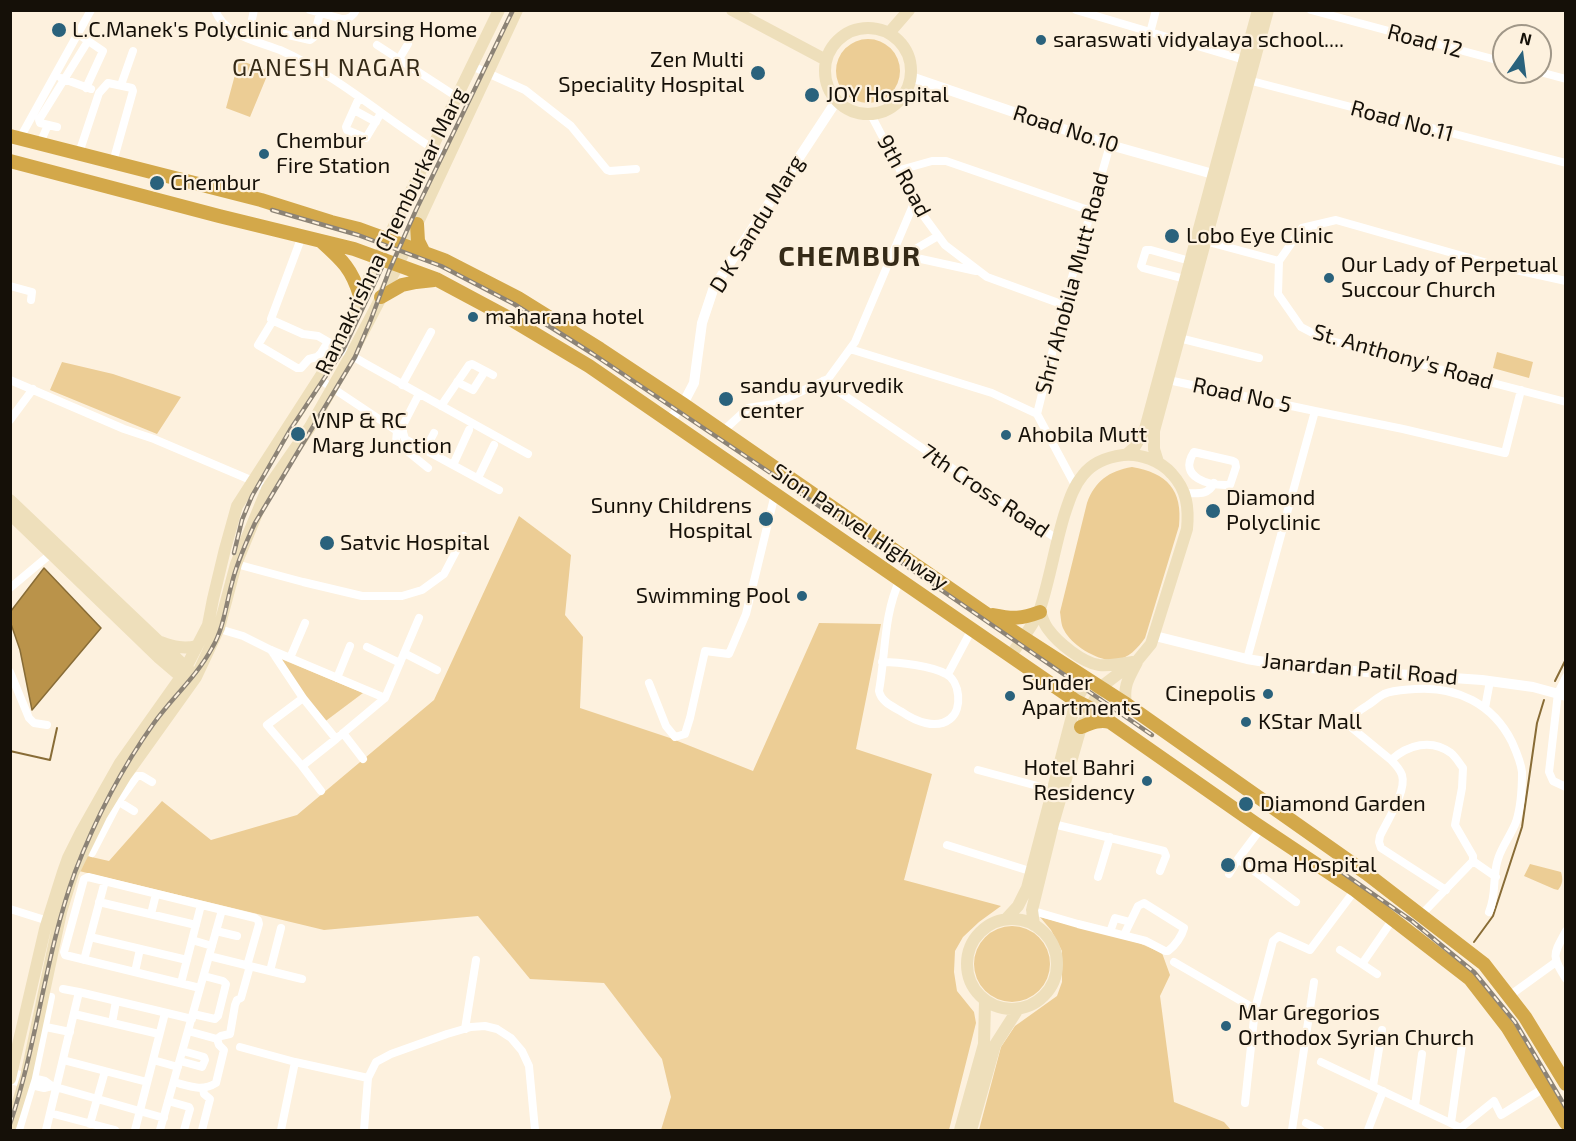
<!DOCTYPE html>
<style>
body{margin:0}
#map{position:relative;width:1576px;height:1141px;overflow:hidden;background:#fdf1de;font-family:"Exo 2",sans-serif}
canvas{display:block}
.frame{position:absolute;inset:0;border:12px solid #151008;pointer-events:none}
.north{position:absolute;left:1492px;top:24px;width:60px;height:60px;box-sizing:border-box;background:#fdf1de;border:2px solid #a09788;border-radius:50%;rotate:14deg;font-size:16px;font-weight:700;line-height:24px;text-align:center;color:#151008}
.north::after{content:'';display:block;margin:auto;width:21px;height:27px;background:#2a627c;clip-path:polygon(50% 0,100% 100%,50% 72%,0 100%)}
</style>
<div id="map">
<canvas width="1576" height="1141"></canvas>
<div class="frame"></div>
<div class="north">N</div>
</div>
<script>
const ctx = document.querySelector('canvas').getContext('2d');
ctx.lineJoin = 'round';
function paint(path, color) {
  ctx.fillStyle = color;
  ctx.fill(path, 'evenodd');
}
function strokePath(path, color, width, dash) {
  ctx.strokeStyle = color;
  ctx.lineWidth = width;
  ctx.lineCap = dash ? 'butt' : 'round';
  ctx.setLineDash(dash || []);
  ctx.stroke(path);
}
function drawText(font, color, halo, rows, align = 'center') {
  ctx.font = font + ' "Exo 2",sans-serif';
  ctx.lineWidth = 4.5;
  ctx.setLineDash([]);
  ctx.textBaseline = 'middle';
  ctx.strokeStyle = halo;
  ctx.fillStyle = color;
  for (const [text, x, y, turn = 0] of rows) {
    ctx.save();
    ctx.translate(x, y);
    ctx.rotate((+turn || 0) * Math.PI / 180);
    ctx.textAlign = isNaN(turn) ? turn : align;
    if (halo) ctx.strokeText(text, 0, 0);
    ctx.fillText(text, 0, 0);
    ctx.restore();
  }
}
paint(new Path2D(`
 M836 71a32 32 0 1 1 64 0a32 32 0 1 1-64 0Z
 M239 60 269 71 250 117 226 108Z
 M1497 352 1533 362 1529 378 1493 368Z
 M62 362 113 374 181 397 157 434 50 390Z
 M1132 467C1167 473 1183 490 1179 526L1145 638C1138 648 1128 659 1115 660 1099 662 1071 645 1064 630 1061 625 1061 618 1060 612L1087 503C1095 481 1109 471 1132 467Z
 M519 516 571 555 565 615 583 637 580 708 670 738 753 771 819 623 881 624 856 749 932 774 904 880 1001 906 979 922 963 937 955 951 954 972 957 991 974 1012 976 1023 949 1130H661L671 1097 662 1059 604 983 530 979 478 916 324 930 79 871 87 856 109 861 162 801 211 840 297 815 434 700Z
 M269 654 363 693 323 723Z
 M1530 864 1561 872C1563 879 1563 884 1558 890L1554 889 1524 876Z
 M1040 917 1139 943 1162 953 1170 975 1160 996 1174 1102 1224 1122 1231 1130H979L1001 1047 1015 1026 1057 996 1062 982V951L1051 930Z
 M974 964a38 38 0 1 1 76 0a38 38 0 1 1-76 0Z`), '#eccd95');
const water = new Path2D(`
 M44 568 101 628 32 710 20 650 11 624V611Z`);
paint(water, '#ba934a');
strokePath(water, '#886c36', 1.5);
strokePath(new Path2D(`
 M1555 681 1566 659
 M10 751 50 760 57 728
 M1474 942 1493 916 1522 827 1537 723 1544 700`), '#886c36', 2);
strokePath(new Path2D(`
 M215 10C225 36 257 41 280 50 341 77 391 124 448 158
 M254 10 251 24 254 27 310 40 314 37 320 13
 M310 10 342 19C349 19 353 17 356 10
 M1076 10 1248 61
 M1311 10 1504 62
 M1150 33 1156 10
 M78 34 103 51 86 88
 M377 45 457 97
 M399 59 408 44
 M472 66 525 90 571 126 607 170 610 171 636 169
 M1540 72 1566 79
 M61 78 91 89
 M1244 79 1566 163
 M121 85 133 51
 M359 98 346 127 347 130 366 138 381 113
 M354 110 376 122
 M870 113 900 170 914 203 945 245 987 277 1064 305
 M57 127 40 123 39 120 88 41
 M20 138 91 10
 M40 143 48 125
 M79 153 99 93 108 83 132 88 133 91 113 162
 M900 170 932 161H946L1091 211
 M938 236 912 251V257L976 271
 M1201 240 1279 261
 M1185 279 1143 268 1141 266 1146 250H1151L1190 261
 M1566 281 1498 266 1336 220 1302 228 1279 261 1278 294 1301 327 1324 339 1566 402
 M10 286 32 292 31 300
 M271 319 302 236
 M1179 338 1259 358
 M328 342 321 353 317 357 309 359 301 368H297L258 345 272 322 274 321 303 334 318 336 366 364 528 454
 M850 349 992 393 1037 414
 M319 379 397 431 396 442 428 468
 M10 380 124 429 154 439 253 481 267 489
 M1168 380 1315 411
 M823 381 1057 539
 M457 382 473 390 485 371
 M402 385 431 332
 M419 394 403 425V432L405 439 499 490
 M441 406 469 365 472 364 493 375
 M10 420 33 389
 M722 432 748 408 774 404 828 379 855 342 914 203
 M425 450 434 433
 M1194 452 1233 461 1235 462 1236 467 1230 485C1210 486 1177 478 1194 452Z
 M453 465 469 430
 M478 478 494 445
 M1075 485 1037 414 1064 305 1110 145
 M1185 493C1197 493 1208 496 1214 483
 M236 564 303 582 362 596H402L422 590 444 574 464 536
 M10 588 53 552
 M216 628 243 636 271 650 385 698 336 739 303 698 271 650
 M367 647 400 663
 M404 653 437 670
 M290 658 305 623
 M1247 659 1315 411 1403 429 1505 453 1521 390
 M882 662C899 662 932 666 946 674 960 681 963 709 950 719 936 730 915 721 902 712 894 707 881 702 879 691 886 652 883 617 900 579
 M10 672 29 718 34 723 47 725
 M948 674 972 629
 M1566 677 1558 693 1549 772 1553 781 1566 787
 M337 678 350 646
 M649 683 666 726 675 737 685 734 690 718 705 651 729 654 746 614 775 494
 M303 698 267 725 302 766 321 791
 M385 698 419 618
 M1485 708 1490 681
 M343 733 363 759
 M1391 760C1395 764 1400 769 1402 775 1407 791 1387 821 1380 836L1379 842 1381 848 1446 890
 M302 766 336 739
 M978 770 1056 791
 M116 800 134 811
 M1049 823 1164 851 1166 856 1160 871
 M947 845 1036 873
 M92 853 119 801 137 776H142L152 782
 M1238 859 1262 827
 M1473 861 1496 877
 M1229 874 1238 859 1296 902
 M1098 877 1110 837
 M99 902 196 925
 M10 909 48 921
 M1030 910 1078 924 1146 941 1165 951H1168C1175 946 1182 936 1184 928L1144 903 1138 906 1124 935
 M151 914 156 894
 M1421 915 1473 861V856L1455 825 1462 788 1463 768C1459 763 1456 757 1451 753 1431 738 1408 745 1391 760L1352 728C1349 715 1359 711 1368 705 1373 702 1378 697 1384 694 1393 690 1405 690 1415 689 1457 686 1493 704 1512 742 1516 751 1521 762 1522 772 1522 788 1521 807 1516 822 1511 835 1502 846 1498 859 1492 877 1497 894 1489 912
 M216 931 237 936
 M1566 931C1553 955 1551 955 1566 979
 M1110 932 1115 918 1130 922
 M90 937 187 960
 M192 940 212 946
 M1340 950 1362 964 1393 919
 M209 956 302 979
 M84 960 105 881
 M1174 962 1255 1009
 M1362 964 1377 974
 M270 971 281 928
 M135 972 140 949
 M181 983 201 905
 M200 988 65 955 64 952 84 879 88 877 255 918 258 920 259 924 247 966
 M63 989 79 992
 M1509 996 1556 962
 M74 1014 159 1034
 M193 1014 215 1019 218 1016 226 984 223 981 204 976
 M112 1023 116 1001
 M41 1026 70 1032
 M465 1029 476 960
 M188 1031 217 1039 221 1036 230 1034 235 1005 237 1000 241 998 250 966
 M240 1047 295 1062
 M63 1060 147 1082
 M153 1060 178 1067
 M180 1061 202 1067 205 1060 204 1057 183 1051
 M1321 1062 1461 1128
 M12 1073 45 1081 52 1086 164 1118
 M34 1079 51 997
 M10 1080 44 1088 52 1086
 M174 1082C189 1086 202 1092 216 1083L223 1054 224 1050 219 1045 217 1039
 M1373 1086 1382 1030
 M168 1101 189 1107 190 1109 184 1130
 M1245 1103 1255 1009 1273 941 1279 936 1310 950 1355 890
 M1415 1106 1422 1054
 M50 1113 115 1130
 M1306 1123 1320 1130
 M1451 1123 1462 1045
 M90 1124 105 1071
 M19 1130 32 1086
 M46 1130 79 992 192 1019
 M135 1130 165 1013
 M160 1130 222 910
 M202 1130 210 1099 204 1094 203 1089
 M281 1130 295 1062 368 1078 376 1062 391 1054 447 1034 471 1027 485 1026 497 1029 511 1038 522 1051 529 1066 535 1130
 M364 1130 368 1078
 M1292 1130 1314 982
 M1368 1130 1383 1091
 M1458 1130 1494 1101 1501 1115 1544 1088`), '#fff', 8);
strokePath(new Path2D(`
 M911 77 1110 145 1220 176
 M669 421 683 404 694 383 702 323 714 287 837 100
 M1155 636 1247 659 1295 667 1482 680 1533 687 1566 696`), '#fff', 10);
strokePath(new Path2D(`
 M732 10 826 60
 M825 71a43 43 0 1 1 86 0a43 43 0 1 1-86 0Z
 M889 33 909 10
 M1127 454 1134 448 1145 429 1258 10
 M1158 462 1154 449V431L1268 10
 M10 500 191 672
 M10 514 159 658 186 681
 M1040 612C1042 617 1044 624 1048 629 1058 643 1083 663 1099 665 1111 666 1122 664 1133 662
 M161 642C174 647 184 649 197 646
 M1011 655C1019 643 1036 622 1040 609 1050 578 1055 546 1064 516 1069 501 1073 487 1083 475 1093 462 1108 457 1123 455 1140 453 1161 461 1172 474 1187 490 1189 508 1187 529L1151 644 1137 661 1118 674 1101 687 1081 727 1053 824 1032 910 1034 925
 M1126 704C1123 685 1129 678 1137 662
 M967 964a45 45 0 1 1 90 0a45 45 0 1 1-90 0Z
 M1006 919 1018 906 1027 888 1076 701 1088 679
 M10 1079 45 929 63 872 68 858 81 832 120 763 181 677 208 625 213 599 225 549 237 506 333 357 360 296 499 10
 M10 1128 26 1077 61 912 73 873 101 816 126 775 196 677 219 628 236 564 267 489 310 427 351 355 398 265 517 10
 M960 1130 984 1044 985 1001
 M971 1130 995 1045 1018 1009`), '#eedfbb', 12);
strokePath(new Path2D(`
 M10 136 261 200 331 222 359 229 444 260 518 298 600 349 683 404 988 615 1126 704 1366 873 1484 964 1525 1017 1566 1084
 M10 161 219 216 354 249 436 279 507 317 589 366 1076 701 1090 708 1256 824 1355 890 1470 979 1508 1028 1566 1123
 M417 224 418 241 424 253
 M322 242C342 260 352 269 360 296
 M381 297 402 285 416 282 434 280
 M993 615C1013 619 1021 619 1040 612
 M1081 727C1091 723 1100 719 1110 722`), '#d3a84a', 14);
const rail = new Path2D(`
 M272 210 358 235 441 266 514 304 593 354 787 484 1152 735
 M234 553 242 520 252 496 290 430 343 350 382 267
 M1343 873 1412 921 1474 972 1515 1022 1566 1108
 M10 1124C38 1041 45 954 75 872 95 820 121 769 154 723 172 698 197 676 212 648 224 628 226 604 232 583 237 562 246 543 255 523L355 357 370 322 389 271 416 210 513 10`);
strokePath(rail, '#8c8376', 4.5);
strokePath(rail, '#fdf1de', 2, [7]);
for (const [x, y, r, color] of [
 [59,30,8,"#2a627c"],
 [1041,40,6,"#2a627c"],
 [758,73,8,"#2a627c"],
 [812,95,8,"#2a627c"],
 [264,154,6,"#2a627c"],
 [157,183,8,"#2a627c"],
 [1172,236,8,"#2a627c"],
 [1329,278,6,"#2a627c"],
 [473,317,6,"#2a627c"],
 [726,399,8,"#2a627c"],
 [298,434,8,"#2a627c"],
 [1006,435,6,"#2a627c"],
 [1213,511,8,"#2a627c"],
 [766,519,8,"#2a627c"],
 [327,543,8,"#2a627c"],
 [802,596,6,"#2a627c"],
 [1268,694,6,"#2a627c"],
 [1010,696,6,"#2a627c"],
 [1246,722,6,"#2a627c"],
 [1147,781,6,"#2a627c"],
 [1246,804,8,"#2a627c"],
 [1228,865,8,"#2a627c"],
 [1226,1026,6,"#2a627c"]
]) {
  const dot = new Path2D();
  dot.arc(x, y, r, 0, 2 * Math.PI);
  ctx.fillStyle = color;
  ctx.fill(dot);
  strokePath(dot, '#fdf1de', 2);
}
drawText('22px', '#151008', '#fdf1de', [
 ["L.C.Manek's Polyclinic and Nursing Home",72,30],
 ["saraswati vidyalaya school....",1053,40],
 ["Zen Multi",744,60,"right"],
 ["Speciality Hospital",744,85,"right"],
 ["JOY Hospital",826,95],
 ["Chembur",276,141],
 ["Fire Station",276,166],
 ["Chembur",170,183],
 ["Lobo Eye Clinic",1186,236],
 ["Our Lady of Perpetual",1341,265],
 ["Succour Church",1341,290],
 ["maharana hotel",485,317],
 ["sandu ayurvedik",740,386],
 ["center",740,411],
 ["VNP & RC",312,421],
 ["Marg Junction",312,446],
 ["Ahobila Mutt",1018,435],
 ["Diamond",1226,498],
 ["Polyclinic",1226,523],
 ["Sunny Childrens",752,506,"right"],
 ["Hospital",752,531,"right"],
 ["Satvic Hospital",340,543],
 ["Swimming Pool",790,596,"right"],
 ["Sunder",1022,683],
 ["Apartments",1022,708],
 ["Cinepolis",1256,694,"right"],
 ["KStar Mall",1258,722],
 ["Hotel Bahri",1135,768,"right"],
 ["Residency",1135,793,"right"],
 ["Diamond Garden",1260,804],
 ["Oma Hospital",1242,865],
 ["Mar Gregorios",1238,1013],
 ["Orthodox Syrian Church",1238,1038]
], 'left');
drawText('22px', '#151008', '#fdf1de', [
 ["Road 12",1425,41,15],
 ["Road No.11",1402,121,15],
 ["Road No.10",1066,129,18],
 ["9th Road",904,176,62],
 ["D K Sandu Marg",757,224,-58],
 ["Ramakrishna Chemburkar Marg",391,231,-64],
 ["Shri Ahobila Mutt Road",1072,283,-75],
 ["St. Anthony's Road",1403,357,16],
 ["Road No 5",1242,395,12],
 ["7th Cross Road",985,491,34],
 ["Sion Panvel Highway",860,527,34],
 ["Janardan Patil Road",1360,669,5]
]);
ctx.letterSpacing = '1.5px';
drawText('24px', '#352a17', '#fdf1de', [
 ["GANESH NAGAR",327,68]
]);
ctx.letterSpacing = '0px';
ctx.letterSpacing = '1.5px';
drawText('bold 28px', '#352a17', '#fdf1de', [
 ["CHEMBUR",850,257]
]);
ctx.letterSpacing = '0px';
</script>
